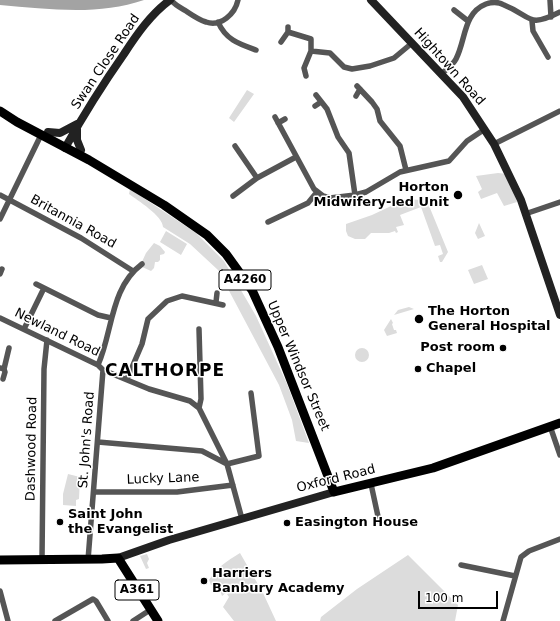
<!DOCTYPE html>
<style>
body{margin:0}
#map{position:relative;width:560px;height:621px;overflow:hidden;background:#fff;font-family:"DejaVu Sans",sans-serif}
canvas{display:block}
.scale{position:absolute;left:418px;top:591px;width:80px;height:18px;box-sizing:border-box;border:2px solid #000;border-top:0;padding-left:5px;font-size:12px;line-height:14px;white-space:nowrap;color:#000;-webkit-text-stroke:3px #fff;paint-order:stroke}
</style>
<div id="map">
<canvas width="560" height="621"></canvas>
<div class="scale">100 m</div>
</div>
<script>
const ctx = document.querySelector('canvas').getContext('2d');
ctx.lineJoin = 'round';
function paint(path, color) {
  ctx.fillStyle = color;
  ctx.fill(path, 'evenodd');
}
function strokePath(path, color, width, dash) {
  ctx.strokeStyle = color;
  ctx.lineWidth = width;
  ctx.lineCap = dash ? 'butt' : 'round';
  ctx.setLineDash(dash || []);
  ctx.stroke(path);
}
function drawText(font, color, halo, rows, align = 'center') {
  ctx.font = font + ' "DejaVu Sans",sans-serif';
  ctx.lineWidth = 3;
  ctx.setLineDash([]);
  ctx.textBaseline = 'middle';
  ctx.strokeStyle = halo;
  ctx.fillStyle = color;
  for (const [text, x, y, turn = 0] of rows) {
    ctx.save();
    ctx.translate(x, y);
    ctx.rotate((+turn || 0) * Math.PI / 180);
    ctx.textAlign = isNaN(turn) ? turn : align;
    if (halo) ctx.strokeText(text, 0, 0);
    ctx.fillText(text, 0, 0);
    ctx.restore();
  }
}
paint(new Path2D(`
 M247 90 254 94 234 122 229 118Z
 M498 173 507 174 517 202 504 206 497 193 481 199 478 192 482 189 476 176Z
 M130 189 196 233 224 261 256 316 287 384 309 443 296 441 292 420 279 385 218 270 190 244 163 227C163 216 137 200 129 194Z
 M425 196 448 252 442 262H440L438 256 443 254 440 245 435 246 421 207 400 215 404 225 396 227 398 232 396 233 395 231 389 233H371L365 239H355L348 236 346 231V224L372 215 406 199 420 200Z
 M479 223 485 236 478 239 475 233Z
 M166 231 187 244 181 255 160 242Z
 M154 243 160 246 165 252 164 254 160 255V260L158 262H155L154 268 151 271 140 266 146 253Z
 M482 265 488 279 474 284 468 270Z
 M409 307 414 309 394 315 398 310Z
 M391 319 393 323 392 324 394 330H396L397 333 387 336 384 330Z
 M355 355a7 7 0 1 1 14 0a7 7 0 1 1-14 0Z
 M68 474 80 477 79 499 76 500V506L63 505V494Z
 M240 553 263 593 276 621H234L223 607 229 597 227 594 229 593 228 591 222 596 218 584 211 585 209 580C217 567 227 561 240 553Z
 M147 554 149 559 147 563 149 568 146 569 140 556Z
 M408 555 458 605 455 621H320L321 617 357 589Z`), '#dcdcdc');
paint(new Path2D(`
 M0 0H144C98 16 48 9 0 5Z`), '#a3a3a3');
strokePath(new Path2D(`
 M171 0C175 5 181 8 186 11 192 15 199 20 206 22 221 27 235 14 238 0
 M550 0 551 17
 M454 10 468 21
 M532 21 533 31 548 57
 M218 22C226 40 239 44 256 50
 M288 27V32L311 39V51L330 53 344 67 352 69 370 66 394 58 412 43
 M281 42 288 32
 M441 74C446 70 453 65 456 59 466 40 463 13 486 4 492 2 499 2 504 5 532 16 527 29 560 12
 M306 76 304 68 311 51
 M357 86 372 102 377 109 380 121 400 146 406 170
 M316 95 327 109 338 137 349 153 355 195
 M356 96 360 89
 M315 106 321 102
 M275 117 314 189 323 196 330 198 355 195 366 192 400 172 449 161 467 141 485 129
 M278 123 285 119
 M494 144 560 111
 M235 146 257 178
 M0 195 81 238 133 271
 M233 196 257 178 296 157
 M525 214 560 202
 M0 219 41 135
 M268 222 308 203 317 192
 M0 274 2 269
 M36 284 44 288
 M216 302 217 293
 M0 318 98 365 103 370 149 389 190 401 199 408 227 464 242 519
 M24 329 44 288 98 315 111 318
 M98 365C113 331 110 288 142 264
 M0 368 4 369 9 348
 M3 379 5 372 4 369
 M127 379 142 344 148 319 167 301 182 296 223 305
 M199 408 201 399 199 329
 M550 426 560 455
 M98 442 202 451 227 464
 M227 464 259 456 251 393
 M371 484 379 521
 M94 492H177L233 485
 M42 559 44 369 47 340
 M88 560 103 370
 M461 565 515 576
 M0 591 8 621
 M55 621 93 599 96 601 108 621
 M133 621 150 610
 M503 621 521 557 529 551 560 539`), '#555', 5.5);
strokePath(new Path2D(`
 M371 0 463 97 494 144 521 200 560 315
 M77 129V140L81 150
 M48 132 60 133 77 124
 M65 148C83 116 103 84 124 54 137 34 151 14 170 0
 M118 558 169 540 334 492`), '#222', 8);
strokePath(new Path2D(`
 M0 111 17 122 89 160 164 205 207 235 226 254 252 290 278 347 334 492 433 468 560 423
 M0 560 102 559 118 558 158 621`), '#000', 9);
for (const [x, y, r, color] of [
 [458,195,5,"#000"],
 [419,319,5,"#000"],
 [503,348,4,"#000"],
 [418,369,4,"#000"],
 [60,522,4,"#000"],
 [287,523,4,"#000"],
 [204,581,4,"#000"]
]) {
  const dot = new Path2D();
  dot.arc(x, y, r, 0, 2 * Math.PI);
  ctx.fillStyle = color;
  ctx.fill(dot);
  strokePath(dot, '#fff', 1.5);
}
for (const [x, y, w] of [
 [245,280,52],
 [137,590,44]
]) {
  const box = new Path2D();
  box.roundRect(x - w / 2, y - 10, w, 20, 3);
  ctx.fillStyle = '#fff';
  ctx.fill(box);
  strokePath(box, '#000', 1);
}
drawText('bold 12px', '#000', null, [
 ["A4260",245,280],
 ["A361",137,590]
]);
drawText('13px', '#000', '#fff', [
 ["Swan Close Road",106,62,-56],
 ["Hightown Road",449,67,48],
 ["Britannia Road",73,222,29],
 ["Newland Road",57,333,26],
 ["Upper Windsor Street",298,366,67],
 ["St. John's Road",87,440,-86],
 ["Dashwood Road",32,449,-89],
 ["Lucky Lane",163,479,-2],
 ["Oxford Road",336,479,-14]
]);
drawText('bold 13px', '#000', '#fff', [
 ["Horton",449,188,"right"],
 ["Midwifery-led Unit",449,203,"right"],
 ["The Horton",428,312],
 ["General Hospital",428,327],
 ["Post room",495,348,"right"],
 ["Chapel",426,369],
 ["Saint John",68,515],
 ["the Evangelist",68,530],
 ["Easington House",295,523],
 ["Harriers",212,574],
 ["Banbury Academy",212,589]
], 'left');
ctx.letterSpacing = '1px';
drawText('bold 17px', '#000', '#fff', [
 ["CALTHORPE",165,372]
]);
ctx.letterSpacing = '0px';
</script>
